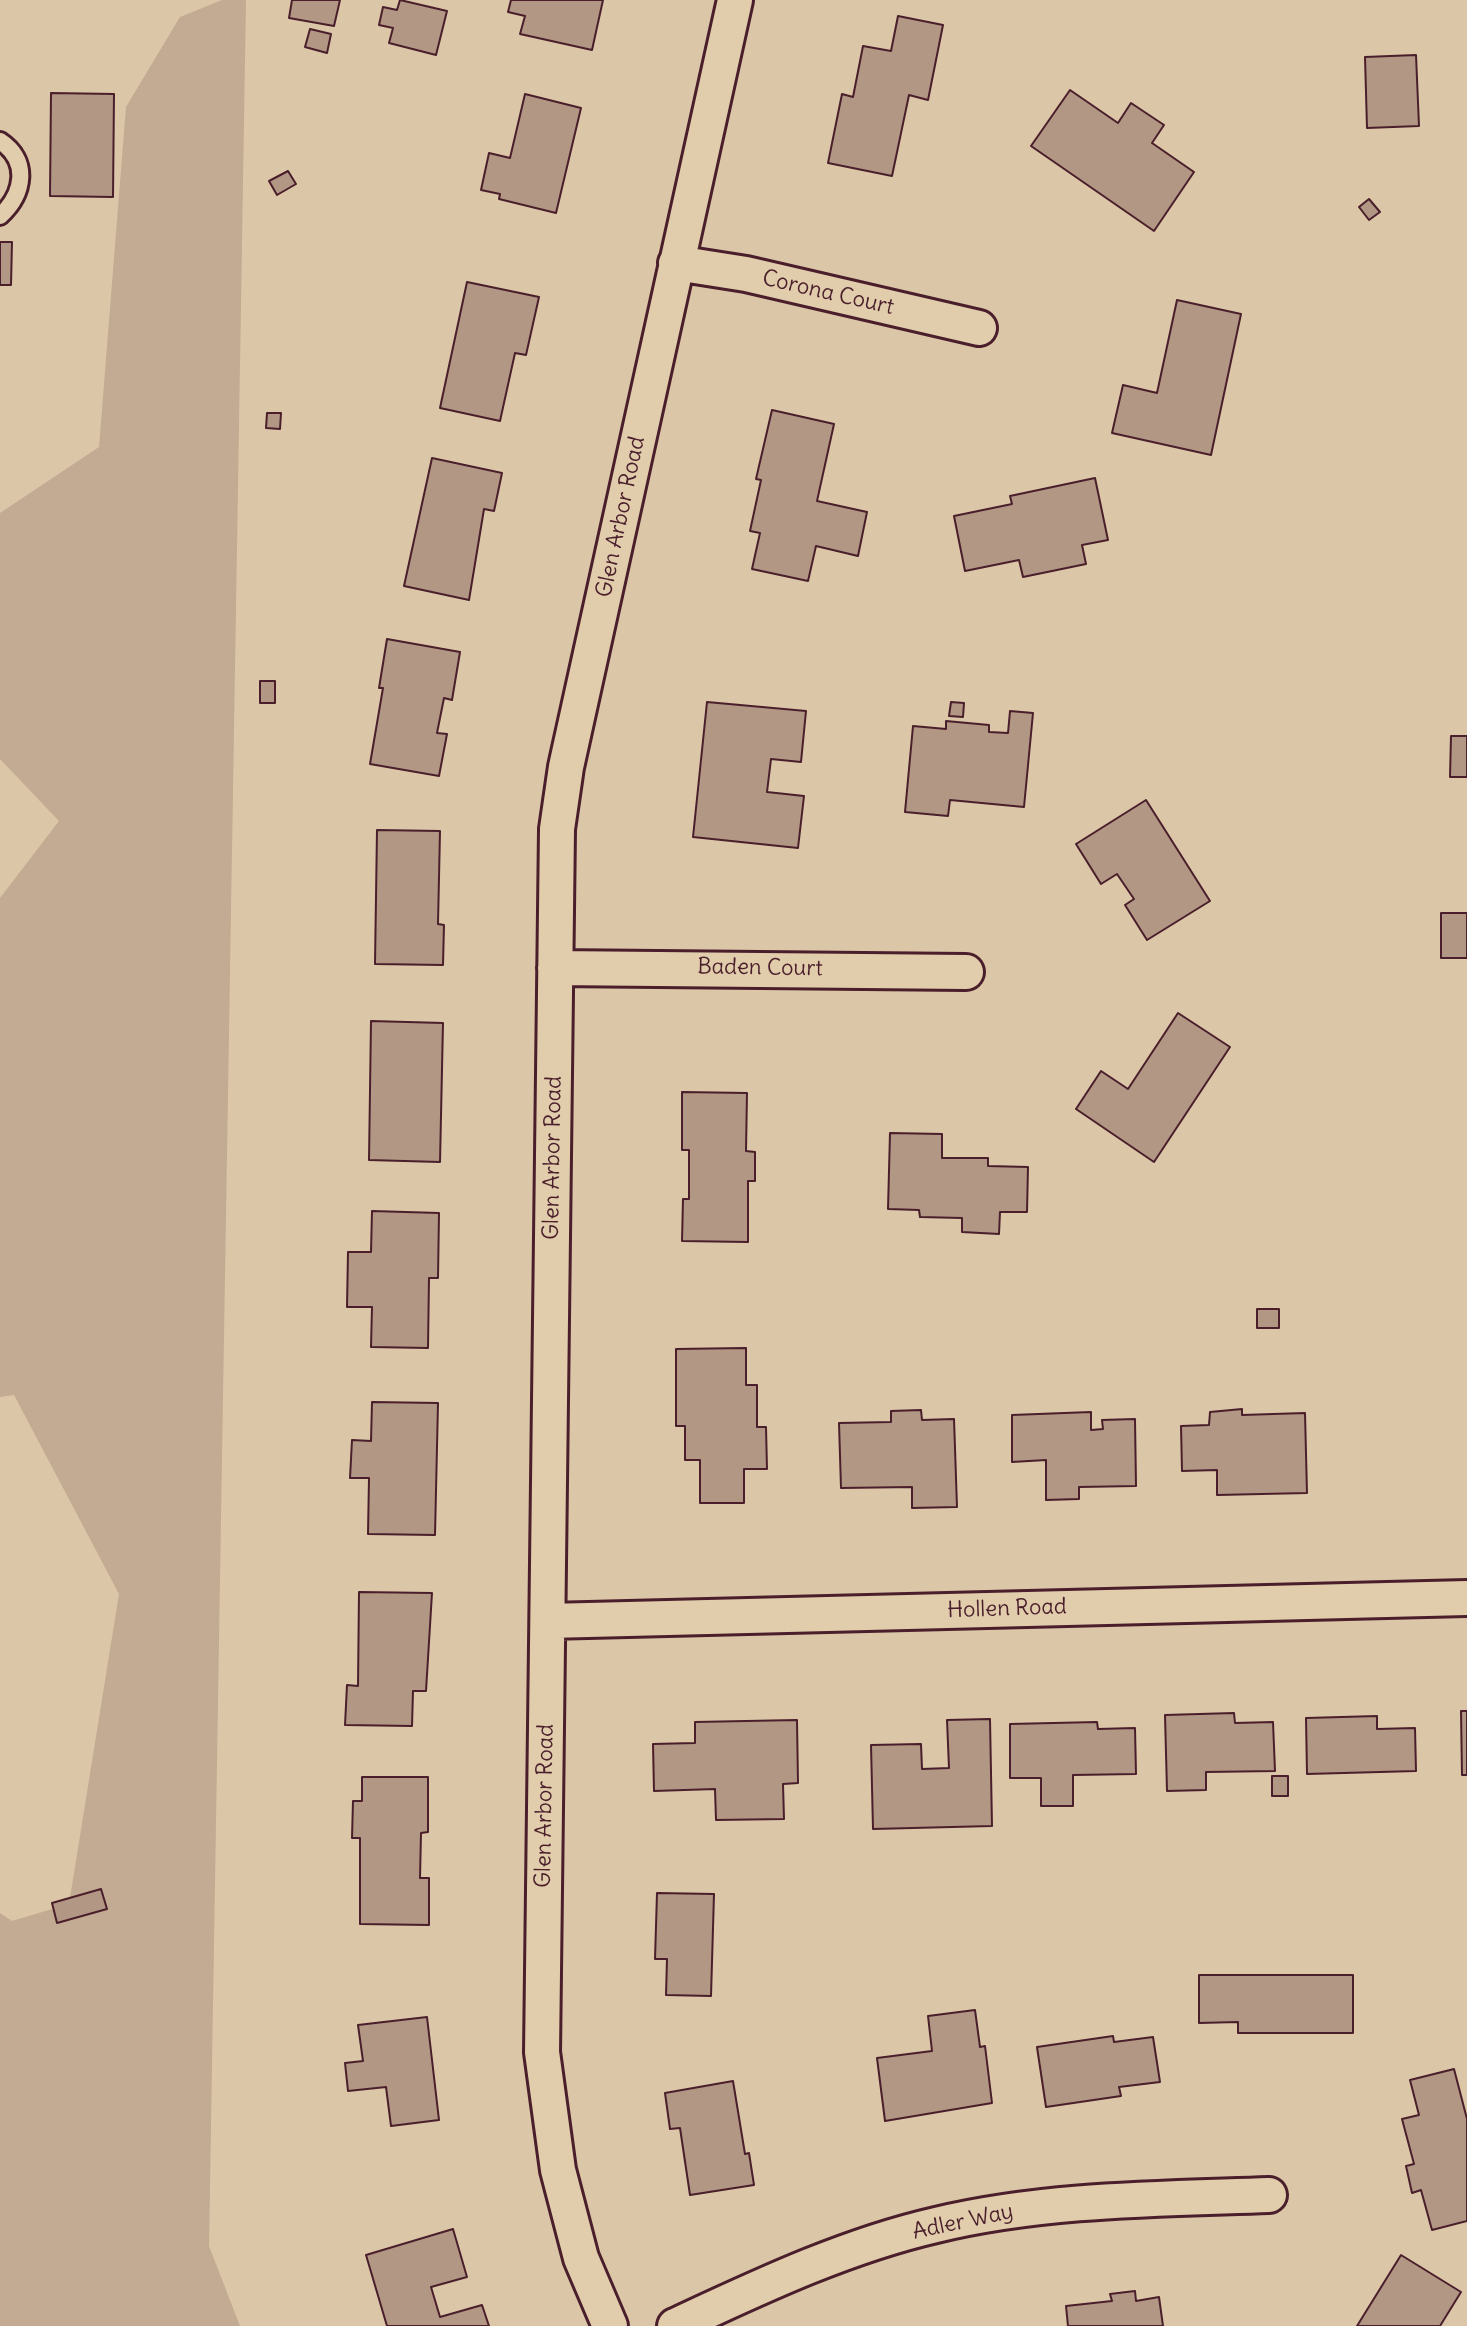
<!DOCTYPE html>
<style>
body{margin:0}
canvas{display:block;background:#dbc6a7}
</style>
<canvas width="1467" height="2326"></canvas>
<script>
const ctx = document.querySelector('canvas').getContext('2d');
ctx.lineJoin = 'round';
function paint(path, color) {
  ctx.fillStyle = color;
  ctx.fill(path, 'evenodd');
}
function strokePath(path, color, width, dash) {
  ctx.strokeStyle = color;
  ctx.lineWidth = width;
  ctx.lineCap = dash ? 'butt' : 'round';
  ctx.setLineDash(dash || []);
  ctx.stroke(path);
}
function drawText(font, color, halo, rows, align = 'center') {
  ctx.font = font + ' Delius,sans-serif';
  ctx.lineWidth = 7;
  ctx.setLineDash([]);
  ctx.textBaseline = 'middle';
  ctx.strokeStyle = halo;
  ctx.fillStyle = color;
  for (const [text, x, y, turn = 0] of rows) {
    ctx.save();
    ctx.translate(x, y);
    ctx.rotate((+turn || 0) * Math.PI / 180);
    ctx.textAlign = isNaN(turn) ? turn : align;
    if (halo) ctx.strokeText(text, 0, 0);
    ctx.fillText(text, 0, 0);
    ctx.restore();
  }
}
paint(new Path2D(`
 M222 0H246L209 2246 240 2326H0V1913L12 1921 69 1904 119 1594 14 1395 0 1397V898L59 821 0 759V513L99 447 126 107 180 17Z`), '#c3aa92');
const building = new Path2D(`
 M292 0H340L334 26 289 18Z
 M400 0 447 11 436 55 389 43 393 28 379 25 383 7 397 10Z
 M511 0H603L592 50 520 34 525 16 508 12Z
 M898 16 943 25 928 100 909 95 892 176 828 163 842 94 853 97 863 46 891 51Z
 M310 29 331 34 327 53 305 47Z
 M1416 55 1419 126 1367 128 1365 57Z
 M1070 90 1118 123 1131 103 1164 125 1152 143 1194 172 1154 231 1031 146Z
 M51 93 114 94 113 197 50 196Z
 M525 94 581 108 556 213 499 199 500 194 481 190 489 153 510 158Z
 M288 171 296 184 277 195 269 181Z
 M1369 199 1380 212 1369 220 1359 207Z
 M0 242H12L11 285H0Z
 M467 282 539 297 526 355 515 353 500 421 440 408Z
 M1177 300 1241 314 1211 455 1112 433 1123 385 1157 393Z
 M772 410 834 424 817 501 867 512 858 556 816 546 808 581 752 569 760 533 750 531 761 480 756 479Z
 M267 413H281L280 429 266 428Z
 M432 458 502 473 494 511 484 509 469 600 404 586Z
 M1095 478 1108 540 1082 545 1086 564 1023 577 1019 560 965 571 954 516 1012 504 1010 496Z
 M387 639 460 652 452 700 444 698 437 733 447 734 439 776 370 764 383 688H379Z
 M260 681H275V703H260Z
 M707 702 806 711 801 762 771 759 767 792 804 796 798 848 693 837Z
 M951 702 964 703 963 717 949 716Z
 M1010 711 1033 713 1024 807 950 800 948 816 905 812 913 726 946 729V721L989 725V732L1008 733Z
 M1451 736H1467V777H1450Z
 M1146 800 1210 901 1147 940 1125 905 1134 899 1117 874 1101 884 1076 844Z
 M377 830 440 831 438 924 444 925 443 965 375 964Z
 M1441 913H1467V958H1441Z
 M1178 1013 1230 1047 1154 1162 1076 1109 1101 1071 1128 1089Z
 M371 1021 443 1023 440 1162 369 1160Z
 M682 1092 747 1093 746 1151 755 1152V1181H748V1242L682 1241 683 1199H689V1150H682Z
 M890 1133 942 1134V1158H988V1166L1028 1167 1027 1212H1000L999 1234 962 1232V1218L920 1217 919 1210 888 1209Z
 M372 1211 439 1213 438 1278H429L428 1348 371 1347 372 1307H347L348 1252H371Z
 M1257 1309H1279V1328H1257Z
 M746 1348V1385H757V1427H766L767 1469H744V1503H700V1460H685V1426H676V1349Z
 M372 1402 438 1403 435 1535 368 1534 369 1478H350L352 1440 371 1441Z
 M1242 1409V1415L1305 1413 1307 1493 1217 1495V1470L1182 1471 1181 1426 1209 1425 1210 1412Z
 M921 1410 922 1420 954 1419 957 1507 912 1508V1487L841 1488 839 1423 891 1422V1411Z
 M1091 1412V1430L1103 1429 1102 1420 1135 1419 1136 1486 1079 1487V1499L1046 1500V1460L1012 1462V1415Z
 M359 1592 432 1593 426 1691H413L412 1726 345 1725 347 1685 358 1686Z
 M1461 1711H1467V1775H1462Z
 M1234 1713 1235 1723 1273 1722 1275 1771 1206 1772V1790L1167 1791 1165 1715Z
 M1377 1716V1729L1415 1728 1416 1771 1307 1774 1306 1718Z
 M990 1719 992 1826 873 1829 871 1745 921 1744 922 1769 949 1768 947 1720Z
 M797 1720 798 1783 783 1784 784 1819 716 1820 715 1789 654 1791 653 1744 695 1743V1722Z
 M1097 1722 1098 1729 1135 1728 1136 1774 1073 1775V1806H1041V1778H1010V1724Z
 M1272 1776H1288V1796H1272Z
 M362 1777H428V1832L421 1833 420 1878H429V1925L360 1924V1838H352L353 1801H362Z
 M101 1889 107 1909 57 1923 52 1903Z
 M657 1893 714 1894 711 1996 666 1995 667 1959H655Z
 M1199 1975H1353V2033H1238V2022L1199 2023Z
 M975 2010 980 2047 985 2046 992 2103 885 2121 877 2058 932 2051 928 2016Z
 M427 2017 439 2120 391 2126 386 2087 348 2091 345 2063 363 2061 358 2025Z
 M1113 2036 1114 2042 1153 2037 1160 2082 1119 2087 1121 2096 1046 2107 1037 2047Z
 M1454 2069 1467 2119V2221L1432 2230 1421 2190 1412 2193 1406 2166 1414 2164 1402 2119 1419 2115 1410 2080Z
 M733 2081 745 2154 749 2153 754 2185 690 2195 680 2128 670 2129 665 2093Z
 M453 2229 467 2277 431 2287 440 2317 482 2305 489 2326H387L366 2255Z
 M1401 2255 1461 2292 1440 2326H1357Z
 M1135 2291 1136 2301 1159 2297 1163 2326H1068L1066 2306 1112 2301 1110 2294Z`);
paint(building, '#b29784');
strokePath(building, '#4a1f2b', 2);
const service = new Path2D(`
 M0 141C30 161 24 194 0 216`);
const minor = new Path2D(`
 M676 263 746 274 979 328
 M555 968 966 972
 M548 1621 1467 1598
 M610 2326 581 2258 558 2170 542 2052 557 829 566 767 735 0
 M675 2326C759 2287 845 2246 936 2225 1044 2199 1158 2199 1269 2195`);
strokePath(service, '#4a1f2b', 22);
strokePath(minor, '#4a1f2b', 40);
strokePath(service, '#e1cdac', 16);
strokePath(minor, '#e1cdac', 34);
drawText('22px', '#4a1f2b', '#e1cdac', [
 ["Corona Court",828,293,13],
 ["Glen Arbor Road",621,517,-78],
 ["Baden Court",760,968,1],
 ["Glen Arbor Road",553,1158,-89],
 ["Hollen Road",1007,1609,-2],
 ["Glen Arbor Road",545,1806,-89],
 ["Adler Way",963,2222,-12]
]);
</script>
